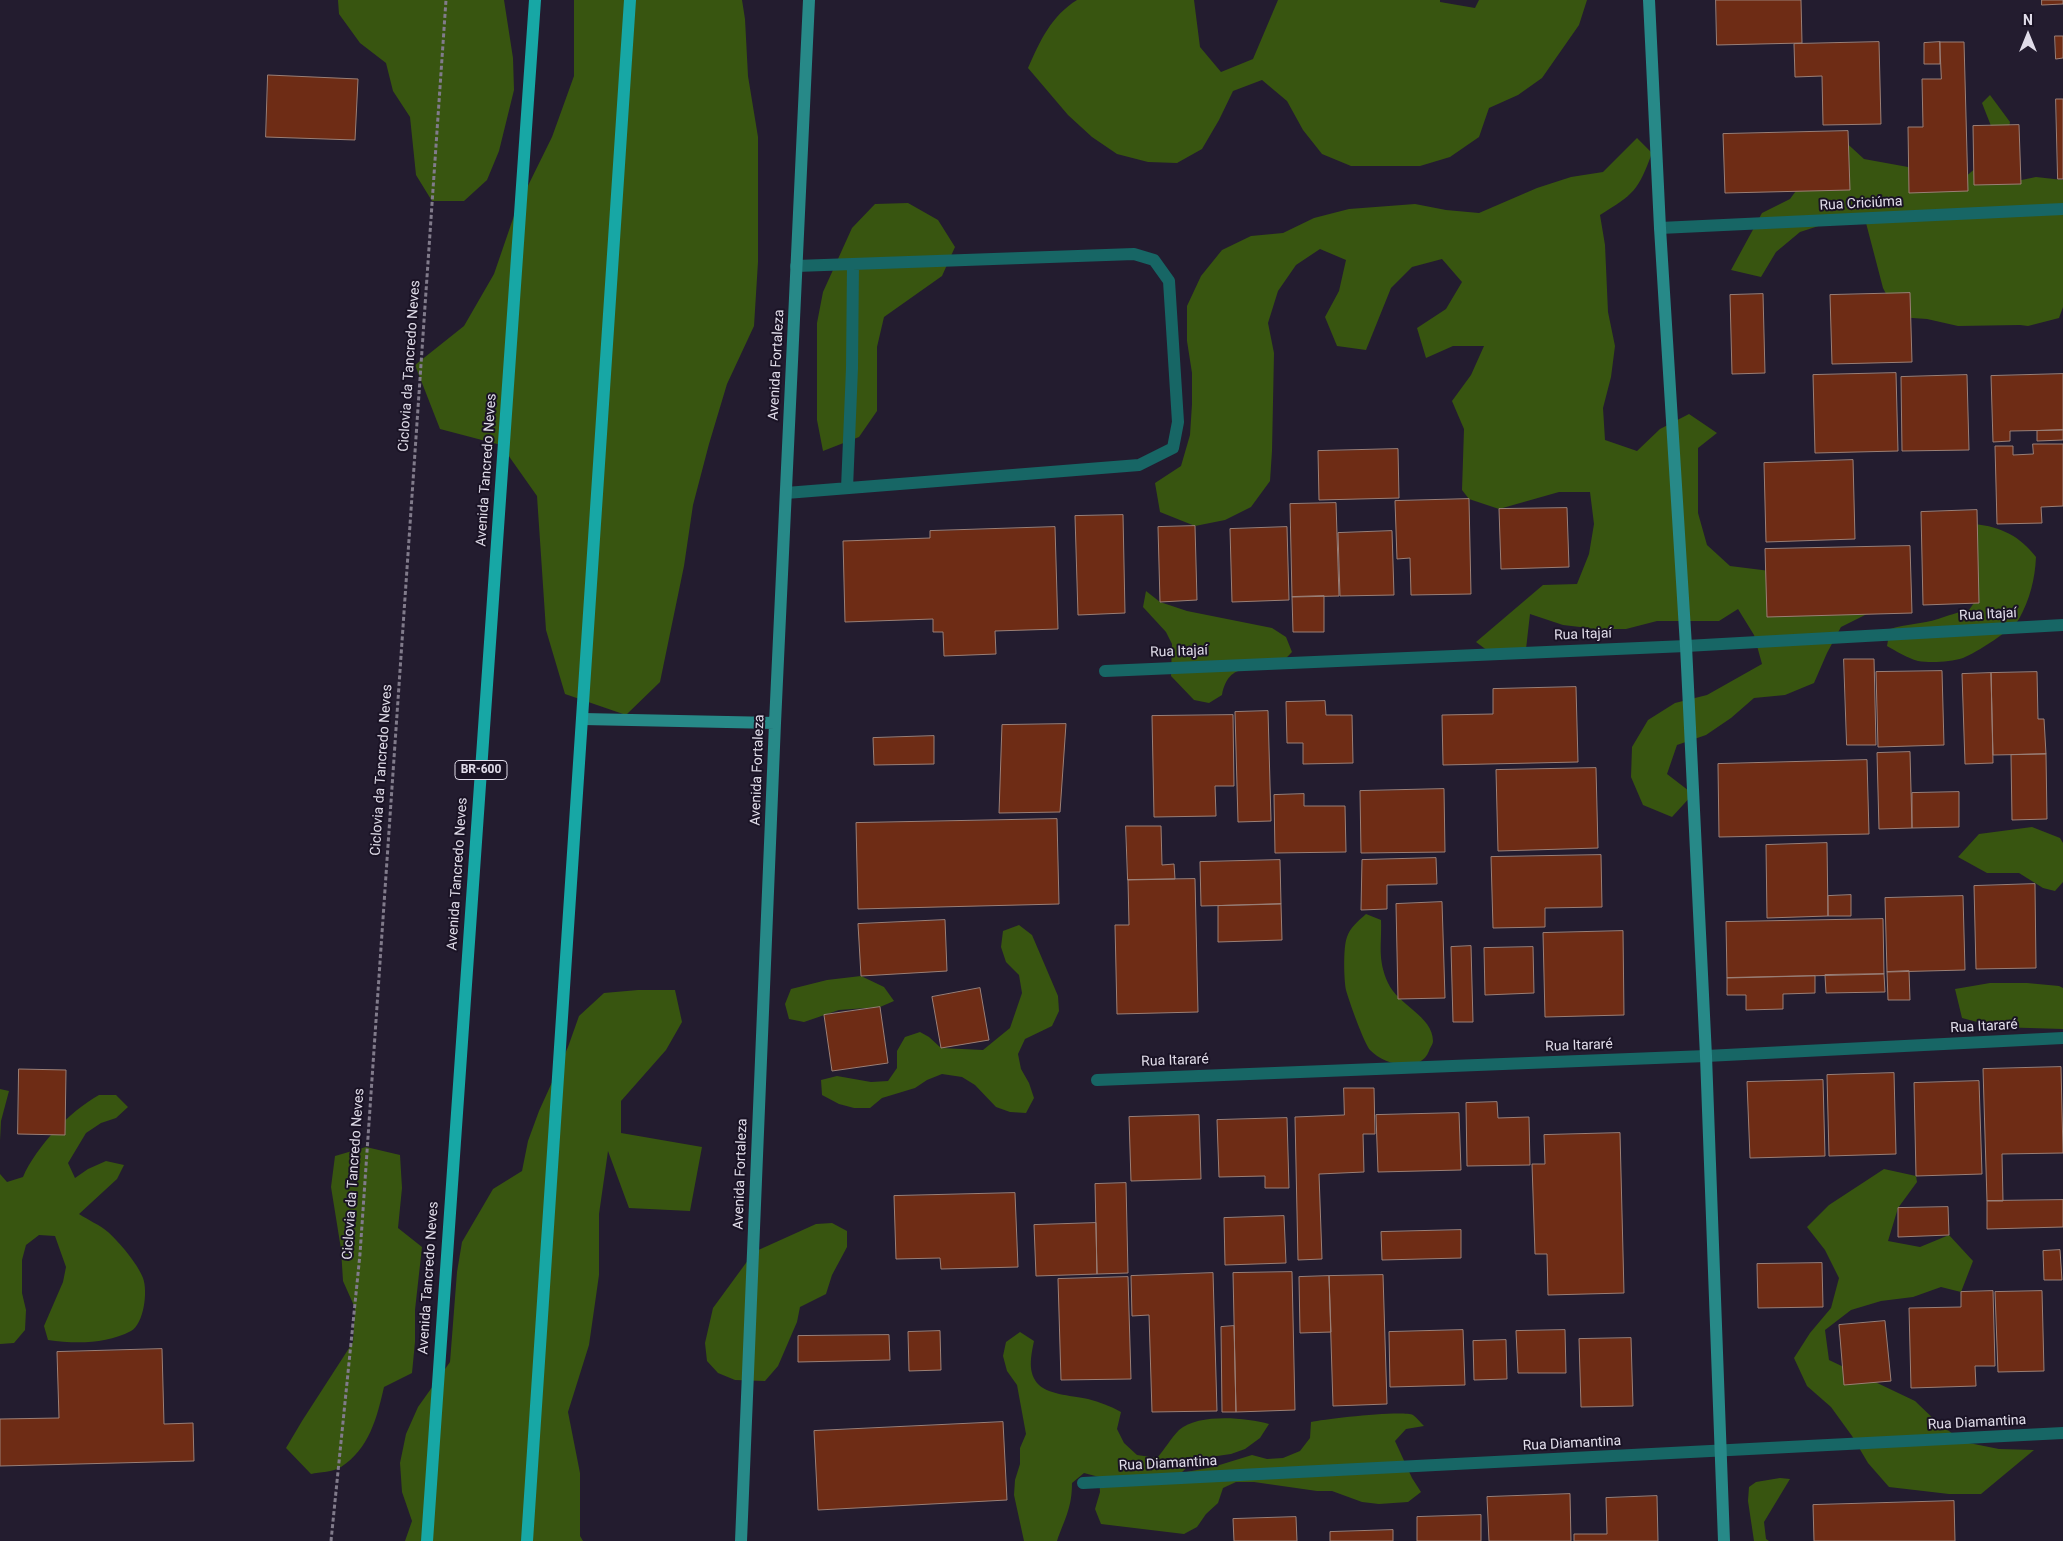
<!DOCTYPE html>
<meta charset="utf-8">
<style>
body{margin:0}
#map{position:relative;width:2063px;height:1541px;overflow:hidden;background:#231c2f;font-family:Roboto,sans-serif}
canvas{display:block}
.north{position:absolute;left:2003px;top:10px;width:50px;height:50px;-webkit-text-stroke:4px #1a1325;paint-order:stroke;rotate:0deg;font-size:14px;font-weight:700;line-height:20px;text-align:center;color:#e0dce9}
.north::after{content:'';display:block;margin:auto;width:18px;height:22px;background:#e0dce9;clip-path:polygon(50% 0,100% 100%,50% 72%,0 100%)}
</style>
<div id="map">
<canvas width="2063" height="1541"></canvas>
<div class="north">N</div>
</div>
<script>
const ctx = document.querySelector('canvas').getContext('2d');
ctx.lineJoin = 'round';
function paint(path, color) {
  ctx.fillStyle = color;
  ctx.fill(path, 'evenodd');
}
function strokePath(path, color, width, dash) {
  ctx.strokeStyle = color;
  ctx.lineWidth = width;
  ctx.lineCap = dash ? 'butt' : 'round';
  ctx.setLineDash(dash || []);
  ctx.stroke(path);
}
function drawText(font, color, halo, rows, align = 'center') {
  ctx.font = font + ' Roboto,sans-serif';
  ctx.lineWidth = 4;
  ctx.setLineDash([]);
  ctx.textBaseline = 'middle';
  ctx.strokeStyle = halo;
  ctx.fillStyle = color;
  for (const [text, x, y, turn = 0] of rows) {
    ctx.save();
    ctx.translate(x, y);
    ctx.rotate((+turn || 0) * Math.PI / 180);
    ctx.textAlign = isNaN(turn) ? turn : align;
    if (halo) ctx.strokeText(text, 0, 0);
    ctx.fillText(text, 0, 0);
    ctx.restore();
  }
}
paint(new Path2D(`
 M338 0H504L513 58 514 90 499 151 487 180 464 201H432L416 175 410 117 393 91 386 63 360 43 339 14Z
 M574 0H742L745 19 748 76 758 137V262L754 326 727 384 709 444 693 505 684 566 660 682 626 715 565 694 546 630 537 496 501 445 440 429 415 365 464 326 494 274 516 210 552 137 574 76Z
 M1077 0H1194L1200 47 1221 72 1253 59 1278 0H1440V2L1475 8 1479 0H1587L1579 25 1542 78 1518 95 1489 108 1479 137 1450 157 1420 166H1351L1322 154 1303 130 1287 101 1262 80 1233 91 1219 120 1202 149 1177 163 1148 162 1117 154 1092 137 1068 115 1028 68C1040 41 1051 16 1077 0Z
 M1990 95 2010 122 2004 152 2002 184 2036 177 2063 180V307L2059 318 2028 326 2020 325 1958 326 1927 319 1898 317 1883 288 1866 223 1834 221 1800 232 1776 252 1761 277 1731 270 1762 213 1790 199 1812 169 1840 137 1864 159 1930 171 1958 183 1983 162 1993 131 1982 103Z
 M1637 138 1652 153C1638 191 1634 194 1600 215L1605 245 1608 312 1615 346 1611 377 1603 408 1605 440 1637 451 1660 429 1689 414 1717 433 1698 448V513L1707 545 1730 566 1794 574 1869 613 1841 627 1827 653 1814 683 1785 695 1754 698 1731 718 1706 735 1677 745 1667 774 1693 794 1672 817 1643 805 1631 777 1632 747 1648 720 1675 703 1707 695 1762 664 1754 635 1738 609 1719 621H1657L1626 629H1597L1563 625 1530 614 1526 649 1488 651 1476 642 1543 585 1577 584 1589 554 1594 524 1590 492H1559L1499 509 1469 499 1462 490 1464 429 1452 401 1471 375 1484 346H1453L1426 358 1417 328 1446 309 1462 282 1442 259 1412 267 1391 288 1366 350 1337 346 1325 317 1339 291 1346 260 1320 249 1296 265 1278 291 1268 323 1274 353 1272 451 1270 481 1251 507 1225 520 1195 526 1160 512 1155 483 1181 466 1190 435 1192 404V373L1187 341V306L1201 276 1222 250 1251 236 1283 233 1314 218 1349 209 1415 204 1446 210 1479 213 1537 188 1571 177 1603 172Z
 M908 203 938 220 955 247 942 276 884 317 877 347V411L859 437 823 451 817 420V323L823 292 852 228 875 204Z
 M1975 524C2001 527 2020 536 2036 557 2035 579 2030 599 2019 619 2012 630 1976 653 1963 658 1950 662 1931 663 1918 661 1907 658 1896 651 1887 646L1890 629C1906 624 1922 624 1938 619 1948 616 1957 612 1969 610L1978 597Z
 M1146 591 1160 602 1187 611 1272 628 1286 637 1292 652C1288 656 1284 661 1279 663 1254 673 1229 659 1222 695L1209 703 1194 700 1171 676 1172 644 1166 632 1143 607Z
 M2032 827 2060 838 2063 843V882L2055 891 2043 888 2019 873H1987L1958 857 1979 834Z
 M1366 914 1381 920C1382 945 1377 958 1388 983 1398 1005 1433 1016 1433 1041 1433 1044 1430 1048 1429 1051 1420 1074 1384 1065 1370 1050 1364 1043 1349 1001 1346 990 1344 980 1343 947 1347 937 1350 928 1358 921 1366 914Z
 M1019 925 1032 935 1058 996 1059 1011 1052 1026 1025 1039 1018 1054 1021 1069 1029 1083 1034 1098 1026 1113 1010 1112 996 1107 975 1085 962 1077 942 1074 927 1080 915 1088 882 1098 870 1108H854L839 1104 822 1095 821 1080 837 1076 871 1082 888 1081 897 1068V1051L905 1037 920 1032 929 1037 941 1048 983 1050 1010 1028 1022 993 1019 975 1006 962 1001 947 1003 931Z
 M861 976 884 987 894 1001 880 1007 839 1010 804 1022 789 1019 785 1004 791 989 827 980Z
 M1990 983H2027L2059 986 2063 988V1029L1996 1027 1962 1018 1955 989Z
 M638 990H675L682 1022 666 1050 621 1101V1133L702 1147 690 1211 629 1208 608 1151 599 1214V1275L589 1345 568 1412 580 1473V1536L583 1541H405L412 1521 402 1492 400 1463 406 1434 418 1407 450 1362 457 1272 462 1242 493 1189 522 1171 528 1141 539 1111 568 1047 579 1016 604 993Z
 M0 1089 9 1091 1 1121 0 1141Z
 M99 1095H116L128 1107 116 1118 101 1123 86 1133 68 1163 75 1178 88 1169 106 1161 124 1165 117 1179 79 1214C88 1220 100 1225 108 1232 119 1242 138 1264 143 1278 148 1291 144 1324 131 1331 106 1344 76 1344 48 1340L44 1326 63 1282 66 1267 55 1236 39 1235 26 1245 22 1260V1293L26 1310 25 1330 14 1343 0 1344V1174L7 1182 23 1177C36 1147 70 1111 99 1095Z
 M366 1147 400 1155 402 1188 398 1228 422 1247 415 1310V1342L412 1373 384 1387C377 1418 369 1449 341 1467 333 1472 320 1472 311 1474L286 1448 302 1421 353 1342 355 1308 343 1281 341 1249 331 1187 335 1156Z
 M1884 1169 1916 1176 1917 1182 1898 1208 1888 1241 1920 1247 1949 1235 1973 1261 1961 1292 1941 1287 1913 1297 1881 1301 1851 1310 1825 1330 1829 1360 1915 1401 1938 1423 1964 1442 1999 1449 2034 1450 1981 1494H1949L1889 1487 1868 1463 1852 1436 1831 1407 1807 1386 1794 1358 1810 1333 1831 1308 1839 1278 1825 1250 1807 1227 1829 1205Z
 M832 1223 847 1231V1247L832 1275 826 1294 800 1307 797 1322 778 1366 765 1381 735 1380 718 1373 707 1361 705 1343 713 1308 754 1252 816 1224Z
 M1020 1332 1034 1341C1031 1356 1027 1373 1039 1385 1049 1395 1076 1396 1088 1399 1100 1402 1110 1406 1121 1412L1117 1429 1124 1443 1137 1455 1157 1458C1165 1449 1171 1438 1179 1430 1199 1413 1246 1418 1269 1424L1260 1438 1245 1449 1231 1454 1196 1459 1181 1473 1213 1467 1252 1455 1267 1459 1283 1458 1300 1451 1310 1438 1311 1422C1325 1419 1402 1410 1413 1415 1417 1418 1421 1423 1424 1426L1406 1429 1395 1441 1412 1478 1421 1492 1408 1502 1379 1504 1362 1502 1332 1491H1317L1254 1482H1236L1223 1488 1218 1503 1206 1514 1197 1527 1184 1534 1101 1524 1095 1509 1100 1492 1099 1477 1084 1473 1072 1483C1072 1508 1065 1518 1057 1541H1024L1014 1495 1015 1480 1020 1464V1448L1026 1434 1017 1385 1007 1371 1003 1356 1006 1342Z
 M1780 1478 1790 1479 1764 1522 1766 1539 1769 1541H1754L1748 1501 1749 1487 1756 1482Z`), '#385510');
const building = new Path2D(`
 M1716 0H1801L1802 43 1717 45Z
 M2042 0H2063V4L2042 5Z
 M2055 36H2063V58L2056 59Z
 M1879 42 1881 124 1823 125 1822 76 1795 77 1794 44Z
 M1940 42H1964L1968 191 1909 193 1908 127H1923L1922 79H1941Z
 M1940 42V64H1924V43Z
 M268 75 358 79 355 140 266 137Z
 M2056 99H2063V179H2058Z
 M2019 125 2021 184 1974 185 1973 126Z
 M1848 131 1850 190 1725 193 1723 134Z
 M1910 293 1912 362 1832 364 1830 295Z
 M1763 294 1765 373 1732 374 1730 295Z
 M1896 373 1898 451 1815 453 1813 375Z
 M2063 374V430L2010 431V441L1993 442 1991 376Z
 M1967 375 1969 450 1902 451 1901 377Z
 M2063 430V440L2037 441V431Z
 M2033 444H2063V506L2041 507 2042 523 1997 524 1995 446H2013V455L2033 454Z
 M1398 449 1399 498 1319 500 1318 451Z
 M1853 460 1855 539 1766 542 1764 463Z
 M1469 499 1471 594 1411 595 1410 558 1397 559 1395 501Z
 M1336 503 1339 596 1292 597 1290 504Z
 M1567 508 1569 567 1501 569 1499 509Z
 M1977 510 1979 603 1923 605 1921 512Z
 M1123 515 1125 613 1078 615 1075 516Z
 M1195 526 1197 600 1160 602 1158 527Z
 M1055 527 1058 629 995 631 996 654 944 656 943 632H933V619L845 622 843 541 930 538V531Z
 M1287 527 1289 600 1232 602 1230 529Z
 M1392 531 1394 595 1340 596 1338 533Z
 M1910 546 1912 613 1767 617 1765 549Z
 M1324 596V632H1293L1292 597Z
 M1844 659H1874L1876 745H1847Z
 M1942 671 1944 745 1878 747 1876 672Z
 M2037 672 2038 719H2044L2046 754 1993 755 1991 673Z
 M1991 673 1993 763 1965 764 1962 674Z
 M1576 687 1578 762 1443 765 1442 715 1493 714V689Z
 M1325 701 1326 715H1352L1353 763 1303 764V743H1287L1286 702Z
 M1268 711 1271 821 1238 822 1235 712Z
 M1233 715 1234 786H1215L1216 816 1154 817 1152 716Z
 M1066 724 1060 812 999 813 1002 725Z
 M934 736V764L874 765 873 738Z
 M1910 752 1912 828 1879 829 1877 753Z
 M2046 754 2047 819 2012 820 2011 755Z
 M1867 760 1869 834 1719 837 1718 764Z
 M1596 768 1598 848 1498 851 1496 770Z
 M1444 789 1445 852 1361 853 1360 791Z
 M1959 792V827L1912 828V793Z
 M1304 794V806H1345L1346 852 1275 853 1274 795Z
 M1057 819 1059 904 858 909 856 823Z
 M1126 826H1161L1162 865 1174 864 1175 879 1128 880Z
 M1827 843 1828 916 1767 918 1766 845Z
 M1601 855 1602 907 1545 908V927L1493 928 1491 857Z
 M1436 858 1437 884 1387 885V909L1361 910 1362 860Z
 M1280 860 1281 904 1201 906 1200 862Z
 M1195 879 1198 1012 1117 1014 1115 925H1129L1128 880Z
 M2035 884 2036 968 1976 969 1974 886Z
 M1851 895V916H1828V896Z
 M1963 896 1965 970 1887 972 1885 898Z
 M1442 902 1445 998 1398 999 1396 904Z
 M1281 904 1282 940 1218 942V906Z
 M1883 919 1884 974 1727 978 1726 922Z
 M945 920 947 971 861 976 858 924Z
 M1623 931 1624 1015 1545 1017 1543 933Z
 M1471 946 1473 1022H1453L1451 947Z
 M1533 947 1534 993 1485 995 1484 948Z
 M1909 971 1910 1000H1888L1887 972Z
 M1884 974 1885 992 1826 993 1825 975Z
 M1815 976V993L1783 994V1009L1746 1010V995H1727V978Z
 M980 988 989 1040 941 1048 932 997Z
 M880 1007 888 1063 832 1071 824 1015Z
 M2061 1067 2063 1153 2002 1154 2003 1201H1987L1983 1069Z
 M19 1069 66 1070 65 1135 18 1134Z
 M1894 1073 1896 1154 1829 1156 1827 1075Z
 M1823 1080 1825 1156 1750 1158 1747 1082Z
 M1979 1081 1982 1174 1916 1176 1914 1083Z
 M1344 1088H1374L1375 1134H1363L1364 1172 1319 1174 1322 1259 1298 1260 1295 1117 1344 1115Z
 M1497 1102 1498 1118 1529 1117 1530 1165 1467 1166 1466 1103Z
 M1459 1113 1461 1170 1378 1172 1376 1115Z
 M1199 1115 1201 1179 1131 1181 1129 1117Z
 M1287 1118 1289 1188H1265V1176L1219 1177 1217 1120Z
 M1620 1133 1624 1293 1548 1295 1547 1254H1535L1532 1164H1545L1544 1135Z
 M1126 1183 1128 1273 1097 1274 1095 1184Z
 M1015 1193 1018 1267 941 1269 940 1258 896 1259 894 1196Z
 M2063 1200V1227L1987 1229V1201Z
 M1948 1207 1949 1235 1898 1237V1208Z
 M1284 1216 1286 1263 1225 1265 1224 1218Z
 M1096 1223 1097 1274 1036 1276 1034 1225Z
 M1461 1230V1258L1382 1260 1381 1232Z
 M2060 1250 2062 1280H2044L2043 1251Z
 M1822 1263 1823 1307 1758 1308 1757 1264Z
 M1292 1272 1295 1410 1236 1412 1233 1273Z
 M1213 1273 1217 1411 1152 1412 1149 1315 1132 1316 1131 1276Z
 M1383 1275 1387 1404 1333 1406 1329 1276Z
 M1329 1276 1331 1332 1300 1333 1299 1277Z
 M1128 1277 1131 1379 1061 1380 1058 1279Z
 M1993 1291 1995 1366H1975L1976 1386 1911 1388 1909 1308 1961 1307V1292Z
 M2042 1291 2044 1371 1998 1372 1995 1292Z
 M1885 1321 1891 1381 1844 1385 1839 1325Z
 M1234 1326 1236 1412H1222L1221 1327Z
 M1463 1330 1465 1385 1390 1387 1389 1332Z
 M1565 1330 1566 1373H1518L1516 1331Z
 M940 1331 941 1370 909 1371 908 1332Z
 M889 1335 890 1360 798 1362V1336Z
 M1631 1338 1633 1406 1581 1407 1579 1339Z
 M1506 1340 1507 1379 1474 1380 1473 1341Z
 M162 1349 164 1424 193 1423 194 1461 0 1466V1419L59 1418 57 1352Z
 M1003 1422 1007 1500 818 1510 814 1431Z
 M1570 1494 1571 1541H1489L1487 1497Z
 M1657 1496 1658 1541H1574V1534H1607L1606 1498Z
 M1954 1501 1955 1541H1814L1813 1505Z
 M1481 1515V1541H1417V1517Z
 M1296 1517 1297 1541H1234L1233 1519Z
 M1393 1530V1541H1330V1532Z`);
paint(building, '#6e2c15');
strokePath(building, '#9a7f76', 1);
strokePath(new Path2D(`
 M331 1541 360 1254 446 0`), '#817b8b', 3, [4, 2.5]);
strokePath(new Path2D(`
 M847 488 852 368 853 264
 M786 493 1139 465 1173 448 1178 422 1169 281 1154 260 1134 254 796 266`), '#176665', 12);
strokePath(new Path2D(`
 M1660 228 2063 209
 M1105 671 1686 646 2063 625
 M1097 1080 1706 1056 2063 1038
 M1083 1483 2063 1433`), '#176665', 12);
strokePath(new Path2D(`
 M1649 0 1660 228 1686 646 1706 1056 1724 1541
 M583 719 775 723
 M741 1541 775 723 809 0`), '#278988', 12);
strokePath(new Path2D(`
 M427 1541 535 0
 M527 1541 630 0`), '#17a7a5', 12);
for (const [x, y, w] of [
 [481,770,52]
]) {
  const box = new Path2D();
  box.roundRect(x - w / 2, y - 9.5, w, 19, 4);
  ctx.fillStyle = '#1a1325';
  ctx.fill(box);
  strokePath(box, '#e0dce9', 1);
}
drawText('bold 12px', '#e0dce9', null, [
 ["BR-600",481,770]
]);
drawText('14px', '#e0dce9', '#1a1325', [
 ["Rua Criciúma",1861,204,-3],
 ["Avenida Fortaleza",777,365,-87],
 ["Ciclovia da Tancredo Neves",410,366,-86],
 ["Avenida Tancredo Neves",487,470,-86],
 ["Rua Itajaí",1988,615,-3],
 ["Rua Itajaí",1583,635,-2],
 ["Rua Itajaí",1179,652,-2],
 ["Ciclovia da Tancredo Neves",382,770,-86],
 ["Avenida Fortaleza",758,770,-88],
 ["Avenida Tancredo Neves",458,874,-86],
 ["Rua Itararé",1984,1027,-3],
 ["Rua Itararé",1579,1046,-2],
 ["Rua Itararé",1175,1061,-2],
 ["Ciclovia da Tancredo Neves",354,1174,-86],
 ["Avenida Fortaleza",741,1174,-88],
 ["Avenida Tancredo Neves",429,1278,-86],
 ["Rua Diamantina",1977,1423,-3],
 ["Rua Diamantina",1572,1444,-3],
 ["Rua Diamantina",1168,1464,-3]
]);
</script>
